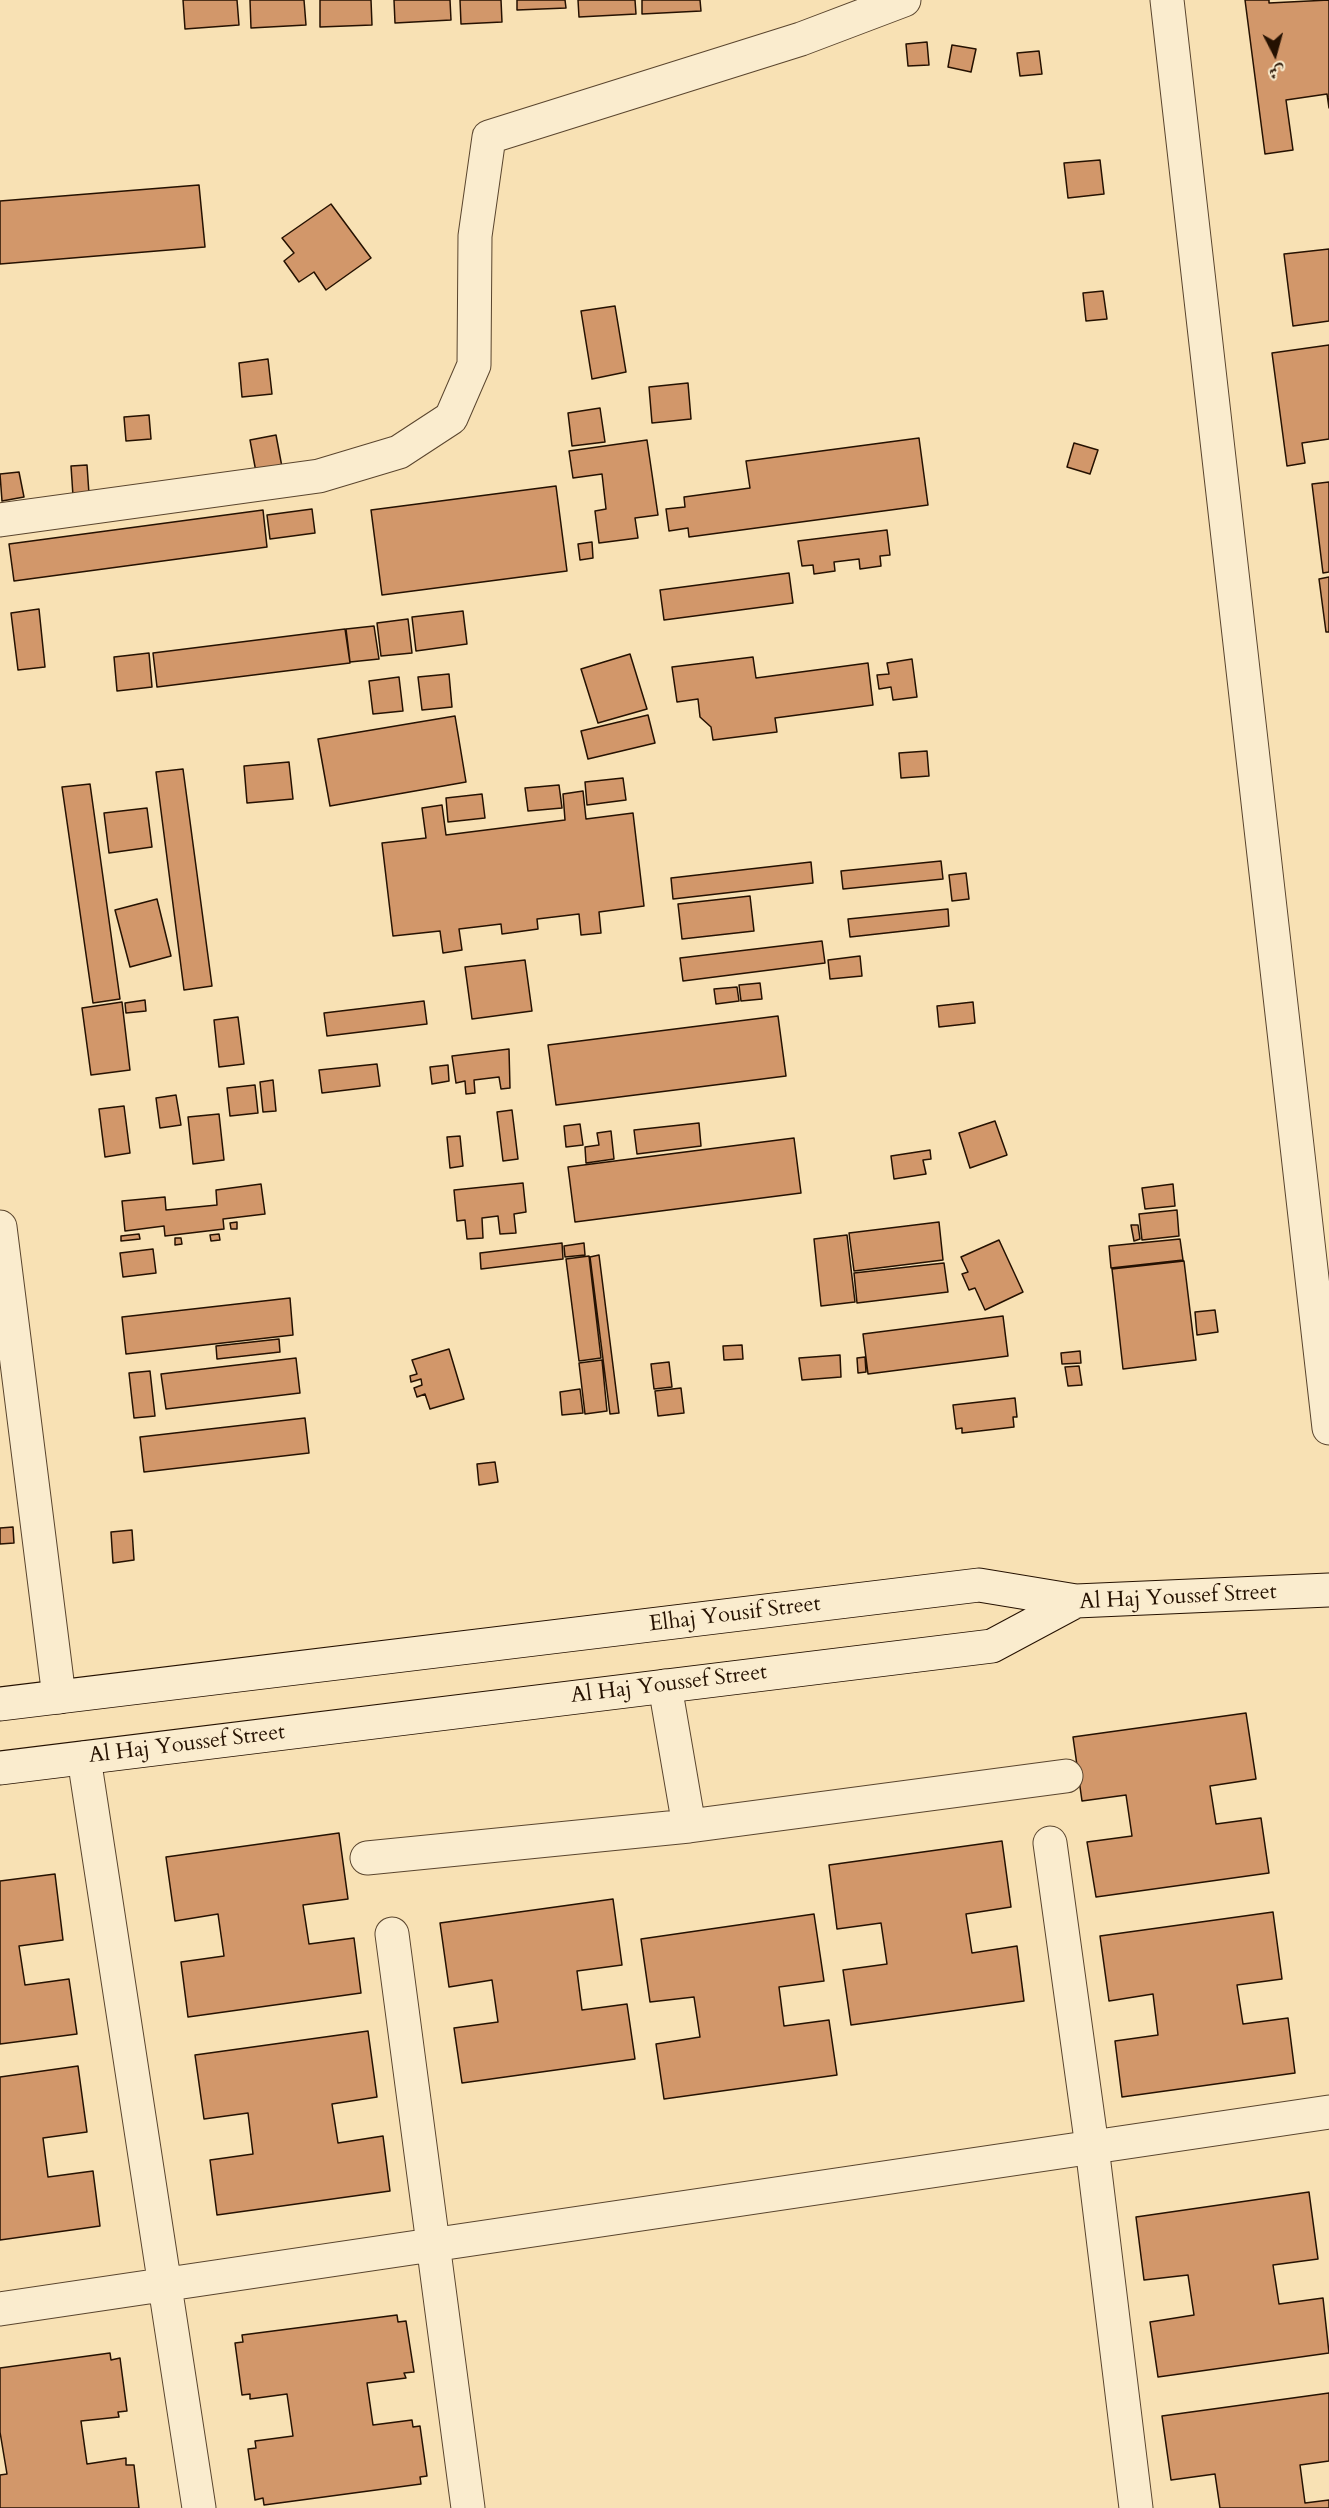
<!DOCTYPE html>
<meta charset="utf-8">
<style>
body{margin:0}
#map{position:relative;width:1329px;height:2508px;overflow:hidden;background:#f8e1b4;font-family:Cardo,Amiri,serif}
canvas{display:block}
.north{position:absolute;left:1245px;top:24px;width:60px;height:60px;-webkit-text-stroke:4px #faecce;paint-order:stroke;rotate:174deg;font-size:16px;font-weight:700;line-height:24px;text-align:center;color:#251101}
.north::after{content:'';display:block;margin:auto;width:21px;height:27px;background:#251101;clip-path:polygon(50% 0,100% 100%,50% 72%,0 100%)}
</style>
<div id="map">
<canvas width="1329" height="2508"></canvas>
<div class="north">ش</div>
</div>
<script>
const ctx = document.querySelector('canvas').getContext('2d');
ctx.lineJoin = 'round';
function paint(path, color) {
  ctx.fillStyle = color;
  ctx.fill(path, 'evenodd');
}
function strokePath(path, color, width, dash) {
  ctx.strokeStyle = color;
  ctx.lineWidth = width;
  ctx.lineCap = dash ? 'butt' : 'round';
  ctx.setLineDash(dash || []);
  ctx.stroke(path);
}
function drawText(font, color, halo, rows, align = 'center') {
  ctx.font = font + ' Cardo,serif';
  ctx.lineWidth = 4.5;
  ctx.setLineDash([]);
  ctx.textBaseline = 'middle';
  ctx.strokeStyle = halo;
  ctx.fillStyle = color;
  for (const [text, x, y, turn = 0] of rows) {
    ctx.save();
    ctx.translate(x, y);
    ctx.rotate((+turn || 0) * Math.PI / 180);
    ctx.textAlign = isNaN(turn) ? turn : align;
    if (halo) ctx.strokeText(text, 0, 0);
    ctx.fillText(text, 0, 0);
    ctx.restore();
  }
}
const building = new Path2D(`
 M183 0H237L239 25 185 29Z
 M250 0H304L306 25 251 28Z
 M320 0H371L372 25 320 27Z
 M394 0H450L451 20 395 23Z
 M460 0H501L502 22 461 24Z
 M517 0H565L566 8 517 10Z
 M578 0H635L636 14 579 17Z
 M642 0H700L701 11 642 14Z
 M1245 0H1269V3L1329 0V108L1327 94 1286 100 1293 150 1265 154Z
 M927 42 929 65 908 66 906 44Z
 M952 45 976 49 971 72 948 67Z
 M1039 51 1042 74 1020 76 1017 53Z
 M1100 160 1104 194 1068 198 1064 163Z
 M199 185 205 247 0 264V201Z
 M331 204 371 258 326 290 314 272 299 282 284 261 294 253 282 238Z
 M1329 249V321L1293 326 1284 254Z
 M1103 291 1107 319 1086 321 1083 293Z
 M615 306 626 372 592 379 581 311Z
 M1329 345V439L1302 443 1305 463 1287 466 1272 353Z
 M268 359 272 394 242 397 239 363Z
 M688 383 691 419 652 423 649 387Z
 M600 408 605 442 572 446 568 413Z
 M149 415 151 439 126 441 124 417Z
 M276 435 282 467 256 472 250 440Z
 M919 438 928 505 689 537 688 528 669 531 666 509 685 507 684 497 750 488 746 461Z
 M647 440 658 515 635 518 638 538 599 543 595 511 606 509 602 474 573 478 569 451Z
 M1074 443 1098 450 1090 474 1067 467Z
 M87 465 89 494 73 496 71 466Z
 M19 472 24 497 2 501 0 474Z
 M1329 482V572L1323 573 1312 484Z
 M556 486 567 571 382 595 371 510Z
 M312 509 315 533 270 539 267 515Z
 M263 510 267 547 14 581 9 544Z
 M887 530 890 555 880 556 881 566 860 569 859 559 834 562 835 571 814 574 813 565 802 566 798 541Z
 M592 542 593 558 580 560 578 544Z
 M789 573 793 603 664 620 660 590Z
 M1329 577V632H1326L1319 579Z
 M39 609 45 667 18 670 11 613Z
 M463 611 467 644 416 651 412 617Z
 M408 619 412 653 381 656 377 623Z
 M374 626 379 659 350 662 346 629Z
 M345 629 350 663 157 687 153 653Z
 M149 653 152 687 117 691 114 657Z
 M630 654 647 709 598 723 581 669Z
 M753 657 756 678 868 663 873 705 775 718 777 732 713 740 711 727 700 717 698 699 677 702 672 667Z
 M912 659 917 697 893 700 891 687 879 689 877 675 889 674 887 663Z
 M449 674 452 707 422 710 418 677Z
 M399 677 403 711 373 714 369 681Z
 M648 715 655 743 588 759 581 731Z
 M455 716 466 782 330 806 318 739Z
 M927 751 929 776 901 778 899 753Z
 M289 762 293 799 247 803 244 766Z
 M183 769 212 986 184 990 156 772Z
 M623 778 626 800 587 805 585 782Z
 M90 784 120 999 93 1003 62 787Z
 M559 785 562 808 528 811 525 788Z
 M583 791 586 819 633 813 644 906 599 912 601 933 581 935 579 914 537 919 538 929 502 934 501 924 459 929 462 950 443 953 440 931 393 936 382 843 426 838 422 808 442 805 446 835 565 820 563 794Z
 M482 794 485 818 448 822 446 798Z
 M147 808 152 847 109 853 104 813Z
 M941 861 943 879 843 889 841 871Z
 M811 862 813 883 673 899 671 878Z
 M966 873 969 899 952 901 949 875Z
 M750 896 754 931 682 939 678 904Z
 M157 899 171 956 130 967 115 910Z
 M948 909 949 926 850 937 848 919Z
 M822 941 825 963 683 981 680 958Z
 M860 956 862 976 830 979 828 960Z
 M525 960 532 1011 472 1019 465 967Z
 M760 983 762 999 741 1001 739 985Z
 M737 987 739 1001 716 1004 714 989Z
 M145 1000 146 1011 126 1013 125 1003Z
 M424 1001 427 1024 327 1036 324 1013Z
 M122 1002 130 1070 91 1075 82 1008Z
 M973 1002 975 1023 939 1027 937 1006Z
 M778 1016 786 1076 556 1105 548 1045Z
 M238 1017 244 1064 219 1067 214 1020Z
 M509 1049 510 1088 501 1089 499 1077 474 1080 475 1093 466 1094 465 1081 456 1083 452 1056Z
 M377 1064 380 1086 322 1093 319 1070Z
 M448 1065 449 1081 432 1084 430 1067Z
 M273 1080 276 1111 263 1112 260 1082Z
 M255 1085 258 1113 230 1116 227 1088Z
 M176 1095 181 1125 160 1128 156 1098Z
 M124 1106 130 1153 105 1157 99 1109Z
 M512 1110 518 1159 503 1161 497 1112Z
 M219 1114 224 1160 193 1164 188 1117Z
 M995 1121 1007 1155 970 1168 959 1133Z
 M699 1123 701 1146 637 1154 634 1130Z
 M580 1124 583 1145 566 1147 564 1126Z
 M611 1131 614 1159 586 1163 585 1147 599 1145 597 1133Z
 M460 1136 463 1166 450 1168 447 1137Z
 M794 1138 801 1193 575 1222 568 1167Z
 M930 1150 931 1159 923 1160 926 1174 894 1179 891 1156Z
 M523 1183 526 1212 514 1214 516 1233 500 1234 498 1216 482 1218 483 1238 467 1239 465 1220 457 1221 454 1190Z
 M261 1184 265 1214 223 1219 224 1229 165 1236 164 1226 125 1231 122 1201 165 1197 166 1210 217 1205 216 1190Z
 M1173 1184 1175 1206 1145 1209 1142 1188Z
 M1177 1210 1179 1236 1142 1240 1139 1214Z
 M237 1222V1229H231L230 1223Z
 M939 1222 943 1260 854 1271 849 1233Z
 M1131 1225H1138L1140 1239 1134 1241Z
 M139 1234 140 1239 121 1241V1236Z
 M219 1234 220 1240 211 1241 210 1235Z
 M847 1235 855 1302 821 1306 814 1239Z
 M175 1238H181L182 1244 175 1245Z
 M1180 1239 1183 1260 1111 1268 1109 1246Z
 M999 1240 1023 1292 985 1310 975 1288 969 1290 962 1274 968 1272 961 1257Z
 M562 1243 563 1259 481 1269 480 1253Z
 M584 1243 585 1255 565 1257 564 1246Z
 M153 1249 156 1273 123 1277 120 1253Z
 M599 1255 619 1413 610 1414 590 1257Z
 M589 1256 601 1358 579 1361 566 1259Z
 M1184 1261 1196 1360 1123 1369 1112 1269Z
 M944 1263 948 1292 857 1303 854 1273Z
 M290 1298 293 1335 126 1354 122 1317Z
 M1215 1310 1218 1332 1197 1335 1195 1312Z
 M1003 1316 1008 1356 868 1374 863 1334Z
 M279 1339 280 1352 217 1359 216 1346Z
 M742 1345 743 1359 724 1360 723 1346Z
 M449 1349 464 1399 430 1409 425 1394 417 1397 414 1388 422 1385 421 1379 411 1382 410 1376 417 1374 412 1360Z
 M1080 1351 1081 1363 1062 1364 1061 1353Z
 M840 1355 841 1377 802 1380 799 1358Z
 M865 1357 866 1372 858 1373 857 1358Z
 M296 1358 300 1393 166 1409 161 1374Z
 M602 1360 607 1411 585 1414 579 1363Z
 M669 1362 672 1387 654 1389 651 1364Z
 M1079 1366 1082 1385 1068 1386 1065 1367Z
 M150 1371 155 1416 134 1418 129 1373Z
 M681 1388 684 1413 658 1416 655 1391Z
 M580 1389 583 1413 562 1415 560 1392Z
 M1015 1398 1017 1417H1013L1014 1427 962 1433V1428L956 1429 953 1405Z
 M305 1418 309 1453 144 1472 140 1437Z
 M495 1462 498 1482 479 1485 477 1464Z
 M13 1527 14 1543 0 1544V1528Z
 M132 1530 134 1560 113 1563 111 1532Z
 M1246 1713 1256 1779 1210 1786 1216 1824 1261 1818 1269 1873 1096 1897 1087 1842 1132 1836 1126 1795 1082 1801 1073 1737Z
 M339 1833 348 1899 303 1905 309 1944 354 1938 361 1993 188 2017 181 1962 224 1956 218 1914 175 1921 166 1857Z
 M1002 1841 1011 1907 966 1914 972 1953 1017 1946 1024 2001 851 2025 843 1970 887 1964 881 1923 837 1929 829 1865Z
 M55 1874 63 1940 19 1946 25 1985 69 1979 77 2034 0 2044V1881Z
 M613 1899 622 1965 577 1971 582 2010 627 2004 635 2059 462 2083 454 2028 498 2022 492 1980 449 1987 440 1923Z
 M1273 1912 1282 1979 1237 1985 1243 2024 1288 2018 1295 2073 1122 2097 1115 2041 1158 2035 1153 1994 1109 2001 1100 1936Z
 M814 1914 824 1981 779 1987 784 2026 829 2020 837 2075 664 2099 656 2044 700 2037 694 1997 650 2002 641 1939Z
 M368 2031 377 2097 332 2104 338 2143 383 2136 390 2191 217 2215 210 2160 253 2154 248 2113 204 2119 195 2055Z
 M78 2066 87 2132 43 2138 48 2177 93 2171 100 2226 0 2240V2077Z
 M1309 2192 1318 2259 1273 2265 1279 2304 1323 2298 1329 2353 1158 2377 1150 2322 1194 2315 1188 2275 1144 2280 1136 2217Z
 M397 2315 398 2322 406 2321 414 2372 404 2373 406 2378 367 2383 373 2425 412 2420 413 2427 420 2426 427 2476 420 2477 421 2484 264 2505 263 2498 255 2500 248 2449 256 2448 255 2441 293 2436 287 2394 250 2399V2394L242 2395 235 2343 243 2342 242 2335Z
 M110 2353 111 2360 120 2358 127 2411 118 2412 119 2417 81 2421 87 2464 126 2458V2465H134L139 2508H0V2475L7 2474 0 2432V2368Z
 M1329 2393V2461L1300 2465 1305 2503 1329 2500V2508H1220L1215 2474 1171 2480 1162 2416Z`);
paint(building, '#d2976a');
strokePath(building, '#251101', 1.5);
const minor = new Path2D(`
 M1167 0 1329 1428
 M0 520 319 476 399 452 451 418 474 365 475 236 489 137 801 39 904 0
 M0 1227 59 1697
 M665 1686 689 1826
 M84 1758 199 2508
 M1050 1843 1092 2147 1136 2508
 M367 1858 689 1826 1066 1776
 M392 1934 468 2508
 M0 2309 1329 2112`);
const secondary = new Path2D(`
 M0 1704 979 1585 1076 1601 1329 1590
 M0 1768 992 1646 1076 1601`);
strokePath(minor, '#5a452e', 35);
strokePath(secondary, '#251101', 35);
strokePath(minor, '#faecce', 33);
strokePath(secondary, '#faecce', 33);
drawText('22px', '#251101', '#faecce', [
 ["Al Haj Youssef Street",1178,1598,-3],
 ["Elhaj Yousif Street",735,1615,-7],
 ["Al Haj Youssef Street",669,1685,-7],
 ["Al Haj Youssef Street",187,1745,-7]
]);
</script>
